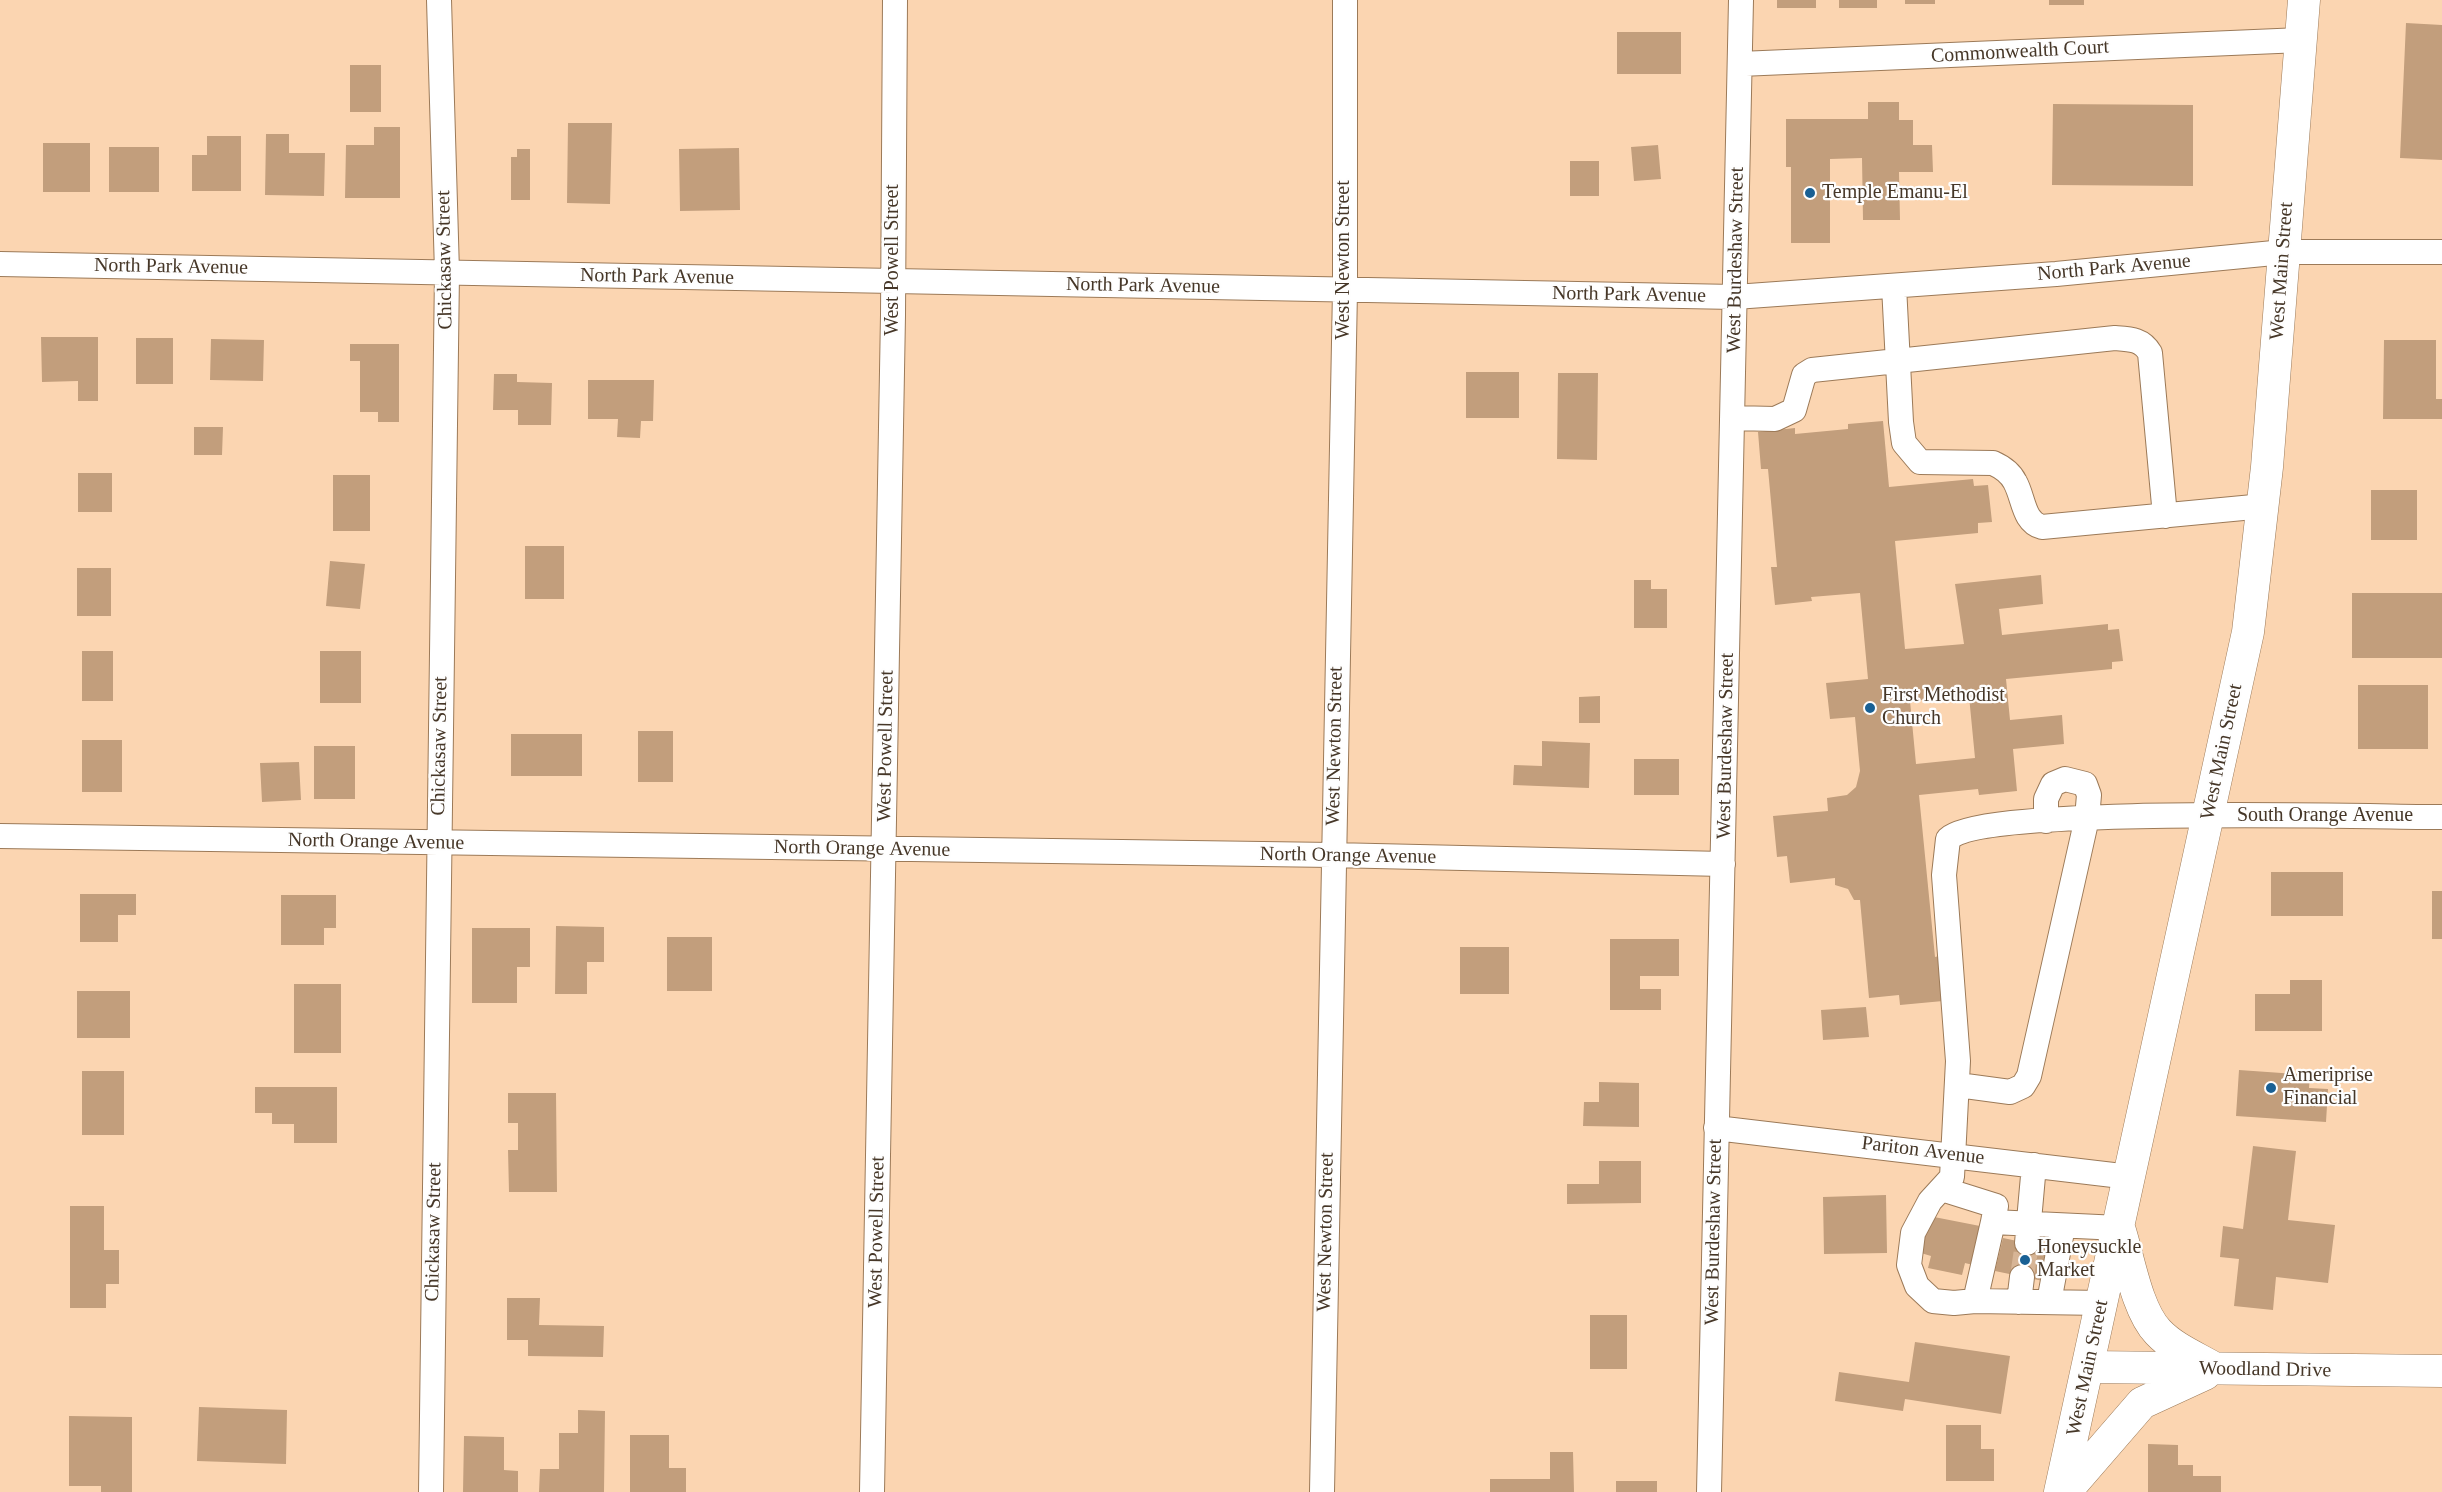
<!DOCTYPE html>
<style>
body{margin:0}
canvas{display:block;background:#fbd5b1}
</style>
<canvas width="2442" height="1492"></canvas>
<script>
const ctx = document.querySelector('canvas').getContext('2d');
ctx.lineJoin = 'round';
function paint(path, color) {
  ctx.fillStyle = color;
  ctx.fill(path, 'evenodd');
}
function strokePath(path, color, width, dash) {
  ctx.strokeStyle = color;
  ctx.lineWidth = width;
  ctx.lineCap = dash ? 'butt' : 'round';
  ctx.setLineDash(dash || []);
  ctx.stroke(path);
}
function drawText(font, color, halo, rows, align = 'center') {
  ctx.font = font + ' "Times New Roman",serif';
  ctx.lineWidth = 4.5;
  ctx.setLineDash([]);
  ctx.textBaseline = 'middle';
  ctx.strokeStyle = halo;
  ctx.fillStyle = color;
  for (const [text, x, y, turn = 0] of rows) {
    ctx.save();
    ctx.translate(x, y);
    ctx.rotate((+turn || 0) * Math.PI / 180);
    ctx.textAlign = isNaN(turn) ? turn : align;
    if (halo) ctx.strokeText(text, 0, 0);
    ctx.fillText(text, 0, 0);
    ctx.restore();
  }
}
paint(new Path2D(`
 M1777 0H1816V8H1777Z
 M1839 0H1877V8H1839Z
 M1905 0H1935V4H1905Z
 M2049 0H2084V5H2049Z
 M2406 23 2442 25V160L2400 158Z
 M1617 32H1681V74H1617Z
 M350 65H381V112H350Z
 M1868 102H1899V120H1913V145H1932L1933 172H1899L1900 220H1863L1862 158 1830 159V243H1791V167H1786V119H1868Z
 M2053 104 2193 105V186L2052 185Z
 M568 123H612L610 204 567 203Z
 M374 127H400V198H345L346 145H374Z
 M266 134H289V153H325L324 196 265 195Z
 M207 136H241V191H192V155H207Z
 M43 143H90V192H43Z
 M1658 145 1661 179 1634 181 1631 147Z
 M109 147H159V192H109Z
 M739 148 740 210 680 211 679 149Z
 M517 149H530V200H511V157H517Z
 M1570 161H1599V196H1570Z
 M41 337H98V401H78V381L42 382Z
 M136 338H173V384H136Z
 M211 339 264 340 263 381 210 380Z
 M2384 340H2436V399H2442V419H2383Z
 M350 344H399V422H378V412H360V361H350Z
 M1466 372H1519V418H1466Z
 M1558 373H1598L1597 460 1557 459Z
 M494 374H517V382L552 383 551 425H518V410H493Z
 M588 380H654L653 421H641L640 438 617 437 618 419H588Z
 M1883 421 1889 487 1973 479 1974 486 1988 485 1992 522 1978 523V533L1895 541 1905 649 1964 644 1955 584 2041 575 2043 604 1999 609 2002 635 2108 624V630L2119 629 2123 661 2112 662V669L2006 679 2010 720 2062 715 2064 744 2013 749 2017 791 1979 795 1978 789 1919 795 1935 957 1939 956 1943 1001 1900 1005 1899 995 1869 998 1860 900H1854L1848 889 1835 885V878L1790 883 1787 856 1777 857 1773 816 1828 811 1827 798 1847 795 1856 787 1860 771 1855 717 1830 719 1826 683 1868 679 1860 593 1811 597 1812 601 1775 605 1771 567H1777L1768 469H1761L1758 432 1795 428V434L1848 429V424ZM1969 696 1975 758 1916 764 1910 701Z
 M194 427H223L222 455H194Z
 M78 473H112V512H78Z
 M333 475H370V531H333Z
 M2371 490H2417V540H2371Z
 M525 546H564V599H525Z
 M330 561 365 564 360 609 326 606Z
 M77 568H111V616H77Z
 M1634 580H1651V589H1667V628H1634Z
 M2352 593H2442V658H2352Z
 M82 651H113V701H82Z
 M320 651H361V703H320Z
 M2358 685H2428V749H2358Z
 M1600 696V723H1579V697Z
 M638 731H673V782H638Z
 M511 734H582V776H511Z
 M82 740H122V792H82Z
 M1542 741 1590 743 1589 788 1513 785 1514 765 1542 766Z
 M314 746H355V799H314Z
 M1634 759H1679V795H1634Z
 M299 762 301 800 262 802 260 763Z
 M2271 872H2343V916H2271Z
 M2432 891H2442V939H2432Z
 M80 894H136V915H118V942H80Z
 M281 895H336V928H324V945H281Z
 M556 926 604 927V962H587V994H555Z
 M472 928H530V967H517V1003H472Z
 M667 937H712V991H667Z
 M1610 939H1679V976H1640V989H1661V1010H1610Z
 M1460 947H1509V994H1460Z
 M2290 980H2322V1031H2255V994H2290Z
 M294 984H341V1053H294Z
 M77 991H130V1038H77Z
 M1866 1007 1869 1037 1823 1040 1821 1010Z
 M2239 1070 2310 1075 2309 1088 2328 1089 2326 1122 2236 1116Z
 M82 1071H124V1135H82Z
 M1599 1082 1639 1083V1127L1583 1126 1584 1102H1599Z
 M255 1087H337V1143H294V1124H272V1113H255Z
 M508 1093H556L557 1192H509L508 1150H518V1123H508Z
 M2253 1146 2296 1151 2288 1220 2335 1225 2328 1283 2276 1277 2273 1310 2234 1306 2239 1259 2220 1257 2223 1226 2243 1229Z
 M1599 1161H1641V1203L1567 1204V1184H1599Z
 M1886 1195 1887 1253 1824 1254 1823 1197Z
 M70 1206H104V1250H119V1284H106V1308H70Z
 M1929 1216 1980 1226 1973 1265 1965 1263 1962 1275 1928 1268 1931 1256 1921 1253Z
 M2003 1238 2055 1249 2048 1282 1995 1271Z
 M507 1298H540L539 1325 604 1326 603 1357 528 1356V1340H507Z
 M1590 1315H1627V1369H1590Z
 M1915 1342 2010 1356 2001 1414 1905 1399 1903 1411 1835 1401 1839 1372 1909 1382Z
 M199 1407 287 1410 286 1464 197 1461Z
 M578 1410 605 1411 604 1492H539L540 1469H559V1433H578Z
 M69 1416 132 1417V1492H101V1486H69Z
 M1946 1425H1981V1449H1994V1481H1946Z
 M630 1435H669V1468H686V1492H630Z
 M464 1436 504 1437V1470L518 1471V1492H463Z
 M2148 1444 2178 1445V1465H2193V1476H2221V1492H2148Z
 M1550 1452H1573L1574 1492H1490V1479H1550Z
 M1616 1481H1657V1492H1616Z`), '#c29e7c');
strokePath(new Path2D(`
 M2022 1277 2027 1243`), '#d7b596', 24, [24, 12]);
const minor = new Path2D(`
 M1740 64 2301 40
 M0 264 1735 297 2056 274 2284 252H2442
 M1894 286 1901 422 1904 443 1920 462 1993 463C2002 467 2011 474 2015 482 2024 498 2023 522 2042 527L2264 506
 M1733 418 1775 419 1794 410 1804 375 1812 370 2115 338C2130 339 2142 339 2150 353L2165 516
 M0 836 1332 855 1723 864
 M1958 1085 2010 1092 2023 1086 2029 1076 2087 818 2089 795 2085 784 2065 779 2053 784 2046 799V821
 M1716 1128 2130 1177
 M1942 1189 1996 1206 1993 1222
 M2027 1243 2034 1165
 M1975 1301 1954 1303 1933 1301 1917 1286 1909 1265 1913 1233 1930 1201 1952 1177 1958 1061 1944 875 1948 839C1983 805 2371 817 2442 817
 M2019 1302 2022 1277
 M2049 1302 2063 1226
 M2102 1303 1975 1301 1993 1222 2119 1228
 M431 1492 447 272 439 0
 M872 1492 893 315 895 0
 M1322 1492 1345 290V0
 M1709 1492 1741 0`);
const major = new Path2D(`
 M2120 1231C2129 1260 2137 1310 2158 1332 2173 1348 2195 1357 2214 1368
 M2088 1367 2442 1371
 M2060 1492 2248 632 2267 467 2304 0
 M2065 1492 2142 1403 2205 1374`);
strokePath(minor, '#9c7a58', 26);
strokePath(major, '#9c7a58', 33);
strokePath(minor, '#fff', 24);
strokePath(major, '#fff', 32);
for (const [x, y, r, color] of [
 [1810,193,6,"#196094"],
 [1870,708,6,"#196094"],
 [2271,1088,6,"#196094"],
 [2025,1260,6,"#196094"]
]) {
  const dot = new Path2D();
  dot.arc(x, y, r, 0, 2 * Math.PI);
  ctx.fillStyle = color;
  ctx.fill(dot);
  strokePath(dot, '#fefefe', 2);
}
drawText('20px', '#463728', '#fefefe', [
 ["Commonwealth Court",2020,52,-3],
 ["Chickasaw Street",445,260,-91],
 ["West Powell Street",893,260,-90],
 ["West Newton Street",1344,260,-90],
 ["West Burdeshaw Street",1736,260,-89],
 ["North Park Avenue",171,267,1],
 ["North Park Avenue",2114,268,-5],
 ["West Main Street",2282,271,-86],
 ["North Park Avenue",657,277,1],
 ["North Park Avenue",1143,286,1],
 ["North Park Avenue",1629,295,1],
 ["Chickasaw Street",440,746,-89],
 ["West Powell Street",886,746,-89],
 ["West Newton Street",1335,746,-89],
 ["West Burdeshaw Street",1726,746,-89],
 ["West Main Street",2222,752,-78],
 ["South Orange Avenue",2325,816],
 ["North Orange Avenue",376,842,1],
 ["North Orange Avenue",862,849,1],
 ["North Orange Avenue",1348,856,1],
 ["Pariton Avenue",1923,1151,7],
 ["Chickasaw Street",434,1232,-89],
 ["West Powell Street",877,1232,-89],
 ["West Newton Street",1326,1232,-89],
 ["West Burdeshaw Street",1714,1232,-89],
 ["West Main Street",2088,1368,-78],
 ["Woodland Drive",2265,1370,1]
]);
drawText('20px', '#463728', '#fefefe', [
 ["Temple Emanu-El",1822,193],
 ["First Methodist",1882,696],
 ["Church",1882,719],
 ["Ameriprise",2283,1076],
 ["Financial",2283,1099],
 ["Honeysuckle",2037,1248],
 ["Market",2037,1271]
], 'left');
</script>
